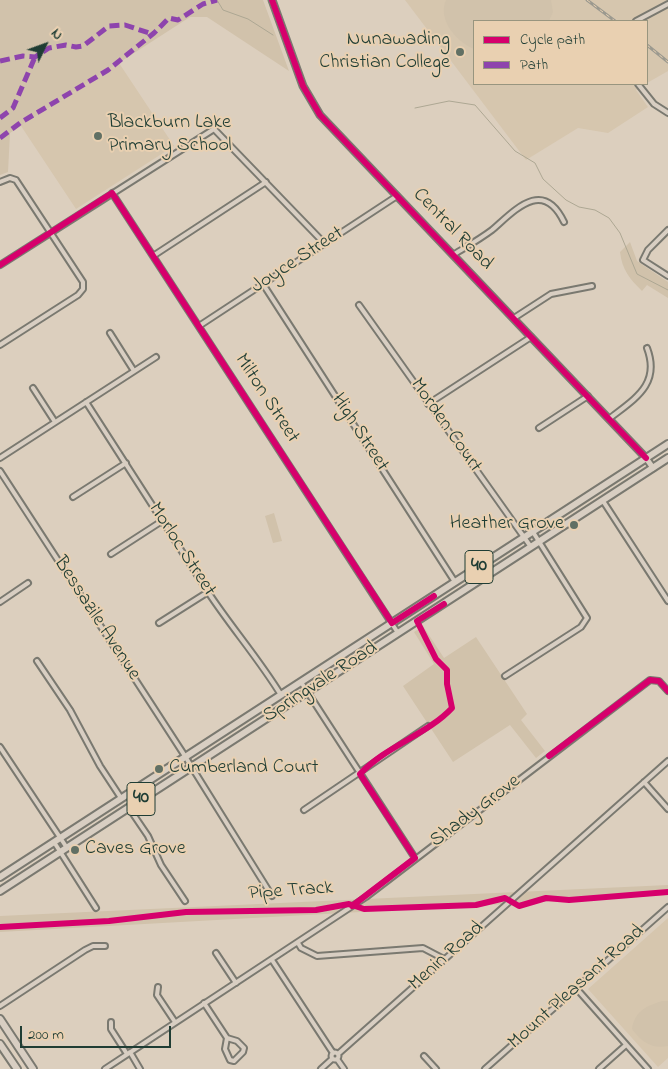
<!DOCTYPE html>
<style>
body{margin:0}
#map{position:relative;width:668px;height:1069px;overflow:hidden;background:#dccfbe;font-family:"Indie Flower",sans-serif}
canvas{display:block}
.legend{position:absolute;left:473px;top:20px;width:175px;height:65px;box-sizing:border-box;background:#e9d0b1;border:1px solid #98957f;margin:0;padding:6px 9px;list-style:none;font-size:15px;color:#1f3d34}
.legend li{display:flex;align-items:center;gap:10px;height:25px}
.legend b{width:25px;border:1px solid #98957f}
.north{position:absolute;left:20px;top:20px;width:50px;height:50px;-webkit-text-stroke:4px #e9d0b1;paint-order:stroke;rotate:48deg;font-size:14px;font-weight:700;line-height:20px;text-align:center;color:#1f3d34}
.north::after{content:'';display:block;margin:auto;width:18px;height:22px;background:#1f3d34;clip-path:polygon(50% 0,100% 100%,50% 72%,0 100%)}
.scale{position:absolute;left:20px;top:1026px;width:151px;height:22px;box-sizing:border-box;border:2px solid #1f3d34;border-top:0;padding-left:6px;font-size:15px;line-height:18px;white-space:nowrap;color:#1f3d34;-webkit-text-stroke:4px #e9d0b1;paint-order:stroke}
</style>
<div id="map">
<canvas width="668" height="1069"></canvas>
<ul class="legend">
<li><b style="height:6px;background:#d6006c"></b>Cycle path</li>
<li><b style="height:6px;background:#8e44ad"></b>Path</li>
</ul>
<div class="north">N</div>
<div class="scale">200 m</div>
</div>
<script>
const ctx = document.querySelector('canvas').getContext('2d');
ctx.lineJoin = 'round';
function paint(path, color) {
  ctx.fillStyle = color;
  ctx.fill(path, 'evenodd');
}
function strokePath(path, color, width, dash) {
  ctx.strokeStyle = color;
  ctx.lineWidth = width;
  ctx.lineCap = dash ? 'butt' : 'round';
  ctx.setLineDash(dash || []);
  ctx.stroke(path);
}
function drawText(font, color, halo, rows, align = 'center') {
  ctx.font = font + ' "Indie Flower",sans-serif';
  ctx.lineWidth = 4;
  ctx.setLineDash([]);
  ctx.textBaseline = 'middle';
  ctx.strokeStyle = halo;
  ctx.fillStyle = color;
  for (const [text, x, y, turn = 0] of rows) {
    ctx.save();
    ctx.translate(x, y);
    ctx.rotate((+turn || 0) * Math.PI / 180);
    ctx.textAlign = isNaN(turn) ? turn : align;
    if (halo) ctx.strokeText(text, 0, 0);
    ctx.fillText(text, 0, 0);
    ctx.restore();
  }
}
paint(new Path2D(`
 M405 0H668V71L647 83V21H474V84H645L636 90 648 107 608 133 578 128 526 160Z
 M119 63 174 146 76 209 21 126Z
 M668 918V1058L658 1067 588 989Z`), '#d6c6ae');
paint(new Path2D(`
 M0 0H263L289 71 207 17H190L10 133 8 172 0 175Z
 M446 0H551L553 12 549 21H474V49C457 42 437 20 446 0Z
 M630 242 637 261 668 282V298L647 285 642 291C630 279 622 270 620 252Z
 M274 513 282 541 273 543 265 516Z
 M423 626 444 658 476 637 527 714 521 720 545 751 536 758 510 725 453 762 403 686 434 664 414 632Z
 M668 885V895L0 932V916Z
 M662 1001H668V1046C651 1049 642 1042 632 1029 635 1011 646 1006 662 1001Z`), '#d1c2ab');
strokePath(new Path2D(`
 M217 0 223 10 248 19 273 35
 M415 108 449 101 475 105 515 151 535 163 543 179 566 200 579 207 595 210 609 218 620 233 637 274 668 290`), '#ada793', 1);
const minor = new Path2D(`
 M636 21 668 4
 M638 84 654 104 668 113
 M0 182 10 178 16 180 83 282V289L78 295 0 345
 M112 193 398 633
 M668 230 648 250 643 260 668 276
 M453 255C466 247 480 239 492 230 515 210 543 178 564 222
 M153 256 266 182
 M0 265 214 129 325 244
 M263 284 455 582
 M359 305 531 547
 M514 318 551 294 592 286
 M199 326 397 196
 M110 333 134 371
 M33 388 55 422
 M86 402 208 592C231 627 259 659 281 695
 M428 404 531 337
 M609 419C634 399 661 385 647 348
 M539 428 588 396
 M0 458 156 357
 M0 471 183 753 272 896
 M73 497 126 463
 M603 501 668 601
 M111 554 162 521
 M0 602 28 583
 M159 623 208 592
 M37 661 70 710 100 766 121 798
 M505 676 581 627 587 618 533 532
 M301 682 415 858
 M0 747 67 848
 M644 782 668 809
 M129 808 148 836 161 865 185 901
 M304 810 428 726
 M54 842 96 908
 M298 943 301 948 317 956 423 948 444 959
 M216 953 236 983
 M272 960 333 1053
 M158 987 157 995 175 1022
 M576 988 648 1069
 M204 1003 227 1038 237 1041 244 1048 243 1052 234 1061 230 1060 225 1049 227 1038
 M0 1006 85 950 93 946H105
 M111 1022V1029L127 1054
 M130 1052 140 1069
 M331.5 1056a3.5 3.5 0 1 1 7 0a3.5 3.5 0 1 1-7 0Z
 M338 1054 668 761
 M424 1056 436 1069
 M337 1059 344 1069
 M105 1069 366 897 650 680 659 681 668 691
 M321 1069 332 1059
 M485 1069 668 907
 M599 1069 626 1045`);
const tertiary = new Path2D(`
 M272 0 303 86 320 115 646 458 653 468`);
const primary = new Path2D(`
 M0 1019 33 1069
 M0 1044 17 1069`);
const trunk = new Path2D(`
 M0 877 668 444
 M0 891 668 458`);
strokePath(minor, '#7a7970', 8);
strokePath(tertiary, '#7a7970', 9);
strokePath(primary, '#7a7970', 10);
strokePath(trunk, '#7a7970', 10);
strokePath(minor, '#d8cec2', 4);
strokePath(tertiary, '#d8cec2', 5);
strokePath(primary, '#d8cec2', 6);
strokePath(trunk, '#d8cec2', 6);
const rail = new Path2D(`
 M587 0 615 21
 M647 45 668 62`);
strokePath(rail, '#9b998f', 3);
strokePath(rail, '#e9d0b1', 1, [4]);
strokePath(new Path2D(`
 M0 61 23 56 35 57 49 48 66 45 76 47 83 46 109 26 125 25 152 34
 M0 118 13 108 35 57
 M0 138 20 123 108 70 154 33 169 18 178 20 203 4 217 0`), '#8e44ad', 5, [10, 5]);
strokePath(new Path2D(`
 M272 0 303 86 320 115 646 458
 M0 265 112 193 392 623 434 596
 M549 756 650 680 659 681 668 691
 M352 906 415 858 360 774C386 746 428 734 452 708L447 684V670L436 659 417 621 444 604
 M0 927 109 921 186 912 316 910 349 904 364 909 476 905 505 898 519 906 546 898 569 900 668 892`), '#d6006c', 6);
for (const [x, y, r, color] of [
 [460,52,5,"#617064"],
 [98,136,5,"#617064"],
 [574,525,5,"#617064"],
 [159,769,5,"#617064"],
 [75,850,5,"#617064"]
]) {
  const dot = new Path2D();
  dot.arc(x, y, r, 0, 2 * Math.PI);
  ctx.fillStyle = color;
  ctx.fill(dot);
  strokePath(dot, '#e9d0b1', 2);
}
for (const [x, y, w] of [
 [479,567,28],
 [141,799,28]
]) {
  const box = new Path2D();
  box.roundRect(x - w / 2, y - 16.5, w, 33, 4);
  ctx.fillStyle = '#e9d0b1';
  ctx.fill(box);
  strokePath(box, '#1f3d34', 1);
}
drawText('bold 19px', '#1f3d34', null, [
 ["40",479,567],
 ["40",141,799]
]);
drawText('20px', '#1f3d34', '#e9d0b1', [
 ["Nunawading",450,41,"right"],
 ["Christian College",450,64,"right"],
 ["Blackburn Lake",108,124],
 ["Primary School",108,147],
 ["Heather Grove",564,525,"right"],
 ["Cumberland Court",169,769],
 ["Caves Grove",85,850]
], 'left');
drawText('20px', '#1f3d34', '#e9d0b1', [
 ["Central Road",452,230,46],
 ["Joyce Street",298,261,-33],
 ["Milton Street",266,399,57],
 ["Morden Court",445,426,55],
 ["High Street",359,433,57],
 ["Morloc Street",181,550,57],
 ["Bessazile Avenue",96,619,57],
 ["Springvale Road",321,683,-33],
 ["Shady Grove",476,812,-37],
 ["Pipe Track",291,892,-4],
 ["Menin Road",447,957,-42],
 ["Mount Pleasant Road",577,988,-42]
]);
</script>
